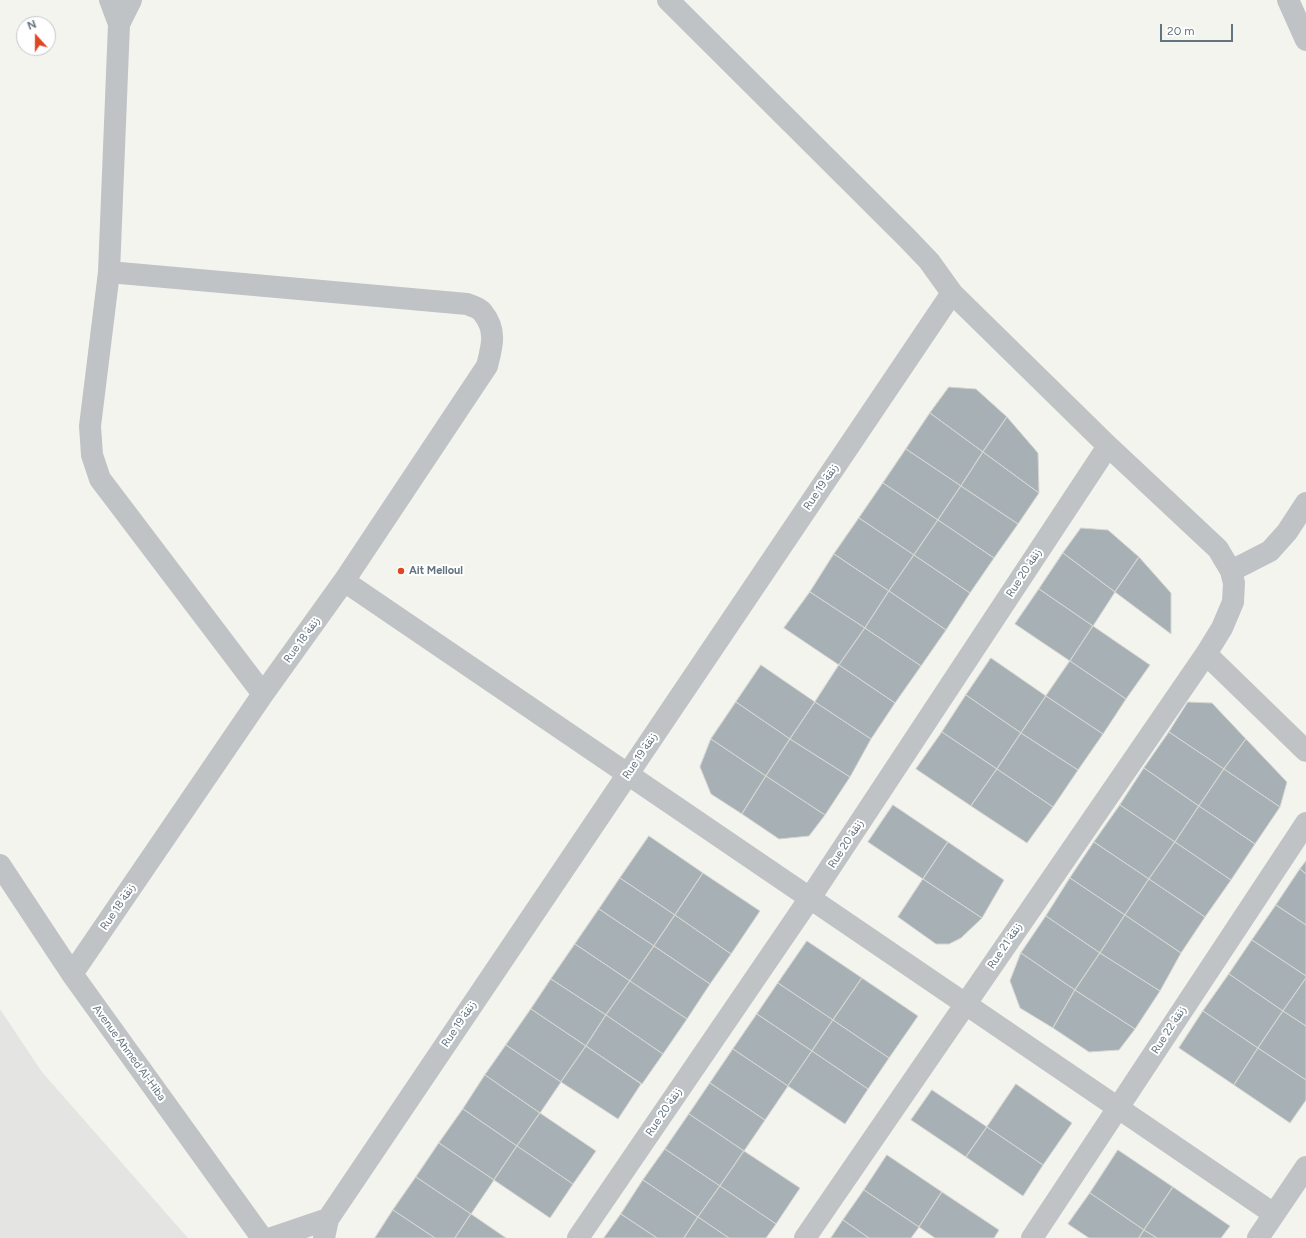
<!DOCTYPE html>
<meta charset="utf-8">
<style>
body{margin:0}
#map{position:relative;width:1306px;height:1238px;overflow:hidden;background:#f4f4ef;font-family:Figtree,sans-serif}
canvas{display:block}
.north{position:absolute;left:16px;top:16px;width:40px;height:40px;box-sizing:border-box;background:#fff;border:1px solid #c1c7cc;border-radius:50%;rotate:339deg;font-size:11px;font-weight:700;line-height:16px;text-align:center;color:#637480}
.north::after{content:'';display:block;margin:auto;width:14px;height:18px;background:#df4724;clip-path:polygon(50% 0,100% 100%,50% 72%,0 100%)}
.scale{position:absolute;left:1160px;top:24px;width:73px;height:18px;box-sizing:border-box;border:2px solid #637480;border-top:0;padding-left:5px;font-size:12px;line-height:14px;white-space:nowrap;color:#637480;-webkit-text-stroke:3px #fff;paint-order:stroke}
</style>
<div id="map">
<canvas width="1306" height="1238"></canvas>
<div class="north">N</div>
<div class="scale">20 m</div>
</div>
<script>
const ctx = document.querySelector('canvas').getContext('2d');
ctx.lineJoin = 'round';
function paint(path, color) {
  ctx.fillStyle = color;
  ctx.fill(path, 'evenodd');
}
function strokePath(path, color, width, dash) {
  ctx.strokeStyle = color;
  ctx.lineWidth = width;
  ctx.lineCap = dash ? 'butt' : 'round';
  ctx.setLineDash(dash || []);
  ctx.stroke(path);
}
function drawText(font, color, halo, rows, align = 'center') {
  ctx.font = font + ' Figtree,"Noto Sans Arabic",sans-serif';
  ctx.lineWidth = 4;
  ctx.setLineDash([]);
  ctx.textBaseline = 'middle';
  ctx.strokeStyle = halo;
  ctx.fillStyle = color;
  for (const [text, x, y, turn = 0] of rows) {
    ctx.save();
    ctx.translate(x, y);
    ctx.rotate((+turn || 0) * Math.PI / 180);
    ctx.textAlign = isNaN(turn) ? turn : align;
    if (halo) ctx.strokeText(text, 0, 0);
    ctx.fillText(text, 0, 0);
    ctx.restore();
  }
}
paint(new Path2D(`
 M0 1009 42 1072 188 1238H0Z`), '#e4e5e3');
const building = new Path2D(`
 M949 387 976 389 1007 417 983 452 930 413Z
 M930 413 983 452 961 486 906 449Z
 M1007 417 1038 453 1039 493 983 452Z
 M906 449 961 486 938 520 883 483Z
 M983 452 1039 493 1018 524 961 486Z
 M883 483 938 520 914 555 859 518Z
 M961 486 1018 524 994 558 938 520Z
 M859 518 914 555 889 591 834 554Z
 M938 520 994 558 970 593 914 555Z
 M1081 528 1108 530 1139 557 1115 592 1063 553Z
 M1063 553 1115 592 1093 626 1039 589Z
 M834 554 889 591 865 628 810 592Z
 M914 555 970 593 946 630 889 591Z
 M1139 557 1171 593V634L1115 592Z
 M1039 589 1093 626 1070 661 1015 624Z
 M889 591 946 630 921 666 865 628Z
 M810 592 865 628 839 665 784 628Z
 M1093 626 1150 665 1126 699 1070 661Z
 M865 628 921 666 895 703 839 665Z
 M991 658 1046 696 1021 733 966 695Z
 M1070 661 1126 699 1103 734 1046 696Z
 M761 665 815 702 790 739 736 702Z
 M839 665 895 703 871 739 815 702Z
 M966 695 1021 733 997 769 942 732Z
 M1046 696 1103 734 1078 770 1021 733Z
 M736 702 790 739 766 776 711 739Z
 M815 702 871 739 850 777 790 739Z
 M1188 702 1212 703 1246 739 1224 769 1169 732Z
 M942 732 997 769 971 806 916 769Z
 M1169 732 1224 769 1199 806 1144 768Z
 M1021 733 1078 770 1053 807 997 769Z
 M711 739 766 776 742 814 711 794 700 767Z
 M790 739 850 777 825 815 766 776Z
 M1246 739 1287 782 1280 807 1224 769Z
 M1144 768 1199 806 1175 842 1120 805Z
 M997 769 1053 807 1027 843 971 806Z
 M1224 769 1280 807 1255 844 1199 806Z
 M766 776 825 815 809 836 779 839 742 814Z
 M893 805 948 842 923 879 868 842Z
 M1120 805 1175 842 1149 879 1094 842Z
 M1199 806 1255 844 1231 880 1175 842Z
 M649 836 703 873 675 915 620 878Z
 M948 842 1004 880 982 918 923 879Z
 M1094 842 1149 879 1125 915 1070 878Z
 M1175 842 1231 880 1205 917 1149 879Z
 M1306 861V874L1300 869Z
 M1300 869 1306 874V925L1276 905Z
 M703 873 760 911 731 954 675 915Z
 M620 878 675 915 654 946 599 909Z
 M1070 878 1125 915 1100 953 1046 916Z
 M923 879 982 918 961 938 949 944H936L898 917Z
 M1149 879 1205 917 1181 953 1125 915Z
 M1276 905 1306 925V976L1252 940Z
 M599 909 654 946 630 981 575 944Z
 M675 915 731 954 710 984 654 946Z
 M1125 915 1181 953 1160 991 1100 953Z
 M1046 916 1100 953 1075 990 1021 953Z
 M1252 940 1306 976V978L1283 1011 1229 974Z
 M807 941 862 978 833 1020 778 983Z
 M575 944 630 981 606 1015 551 979Z
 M654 946 710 984 687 1019 630 981Z
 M1021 953 1075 990 1053 1028 1020 1008 1010 981Z
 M1100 953 1160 991 1135 1029 1075 990Z
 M1229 974 1283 1011 1258 1048 1203 1011Z
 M862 978 918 1016 889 1058 833 1020Z
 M1306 978V1026L1283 1011Z
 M551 979 606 1015 586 1046 531 1009Z
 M630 981 687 1019 663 1054 606 1015Z
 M778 983 833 1020 812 1051 757 1014Z
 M1075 990 1135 1029 1119 1050 1089 1052 1053 1028Z
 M531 1009 586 1046 561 1082 506 1045Z
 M1203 1011 1258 1048 1234 1085 1179 1048Z
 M1283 1011 1306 1026V1080L1258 1048Z
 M757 1014 812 1051 788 1086 733 1049Z
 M606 1015 663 1054 642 1084 586 1046Z
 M833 1020 889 1058 868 1089 812 1051Z
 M506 1045 561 1082 540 1113 485 1075Z
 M586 1046 641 1084 618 1119 561 1082Z
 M1258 1048 1306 1080V1100L1290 1123 1234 1085Z
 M733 1049 788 1086 765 1120 710 1083Z
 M812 1051 868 1089 845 1124 788 1086Z
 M485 1075 540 1113 517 1146 463 1109Z
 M710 1083 765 1120 744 1151 689 1114Z
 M1016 1084 1072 1123 1043 1165 987 1127Z
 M932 1090 987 1127 966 1157 911 1120Z
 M463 1109 517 1146 494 1180 439 1143Z
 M540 1113 596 1151 573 1184 517 1146Z
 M689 1114 744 1151 720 1186 665 1149Z
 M987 1127 1043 1165 1023 1196 966 1157Z
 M439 1143 494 1180 471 1214 416 1177Z
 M517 1146 573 1184 550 1218 494 1180Z
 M665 1149 720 1186 698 1217 643 1180Z
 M1118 1150 1173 1187 1144 1230 1090 1193Z
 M744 1151 800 1188 776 1224 720 1186Z
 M887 1155 942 1192 919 1227 864 1190Z
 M416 1177 471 1214 455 1238H435L393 1210Z
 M643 1180 698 1217 684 1238H657L621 1214Z
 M720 1186 776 1224 766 1238H729L698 1217Z
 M1173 1187 1230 1226 1221 1238H1157L1144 1230Z
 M864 1190 919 1227 911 1238H869L843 1220Z
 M942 1192 999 1230 994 1238H935L919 1227Z
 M1090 1193 1144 1230 1139 1238H1089L1068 1224Z
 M393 1210 435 1238H375Z
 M471 1214 506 1238H455Z
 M621 1214 657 1238H604Z
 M698 1217 729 1238H684Z
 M843 1220 869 1238H831Z
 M1144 1230 1157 1238H1139Z`);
paint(building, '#a7b0b4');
strokePath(building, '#d5d5d2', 1);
strokePath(new Path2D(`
 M110 0 119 24 109 272 90 426 92 455 100 479 263 694
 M668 0 906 237 929 261 952 293 1108 446 1218 549 1231 571 1234 583 1233 602 1222 628 1206 654 805 1238
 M1288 0 1306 40
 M119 24 131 0
 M1231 571 1270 551 1287 532 1306 503
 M344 581 1274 1214
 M1206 654 1306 751
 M0 865 72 974 262 1238
 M72 974 263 694 344 581 487 366C492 347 497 330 483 313 480 308 472 306 467 304L109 272
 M272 1238 328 1219
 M324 1238 328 1219 952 293
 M578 1238 810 898 1108 446
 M1032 1238 1306 823
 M1258 1238 1306 1167`), '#bfc3c6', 22);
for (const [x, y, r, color] of [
 [401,571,4,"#df4724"]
]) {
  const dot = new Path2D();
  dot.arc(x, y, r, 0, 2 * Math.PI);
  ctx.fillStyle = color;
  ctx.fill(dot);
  strokePath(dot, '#fff', 1.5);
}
drawText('11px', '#637480', '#fff', [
 ["Rue 19 زنقة",821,487,-56],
 ["Rue 20 زنقة",1024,573,-57],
 ["Rue 18 زنقة",302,640,-54],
 ["Rue 19 زنقة",640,756,-56],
 ["Rue 20 زنقة",846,844,-57],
 ["Rue 18 زنقة",118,907,-56],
 ["Rue 21 زنقة",1005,946,-56],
 ["Rue 19 زنقة",459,1024,-56],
 ["Rue 22 زنقة",1169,1030,-57],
 ["Avenue Ahmed Al-Hiba",129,1053,54],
 ["Rue 20 زنقة",664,1112,-56]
]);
drawText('bold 11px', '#637480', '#fff', [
 ["Ait Melloul",409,571]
], 'left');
</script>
